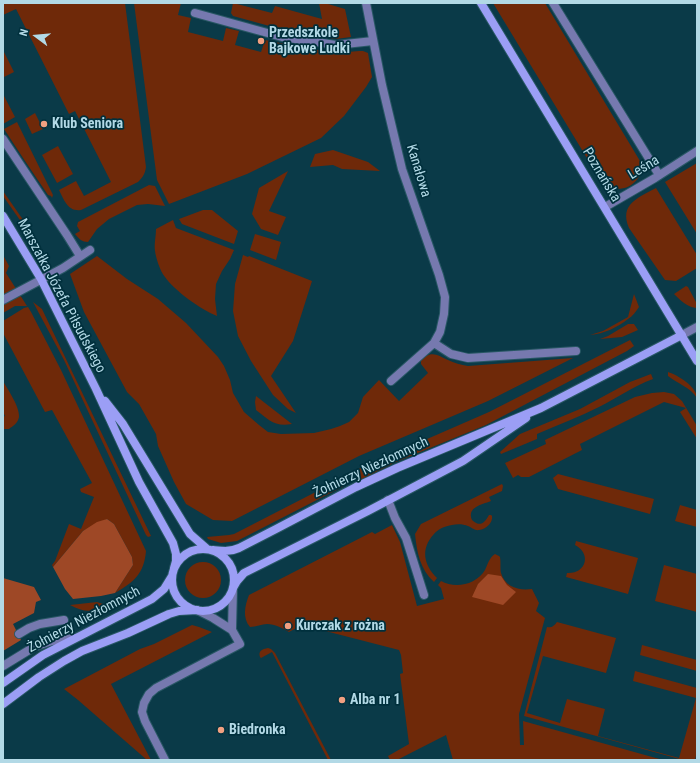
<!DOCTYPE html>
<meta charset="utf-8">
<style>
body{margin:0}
#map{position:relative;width:700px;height:763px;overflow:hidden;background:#0a3a48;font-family:"Roboto Condensed",sans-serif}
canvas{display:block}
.frame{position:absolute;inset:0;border:4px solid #b2d9e6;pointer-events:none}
.north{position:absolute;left:16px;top:16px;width:40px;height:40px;-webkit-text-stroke:3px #00303d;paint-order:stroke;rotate:286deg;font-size:11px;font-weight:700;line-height:16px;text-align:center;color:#b2d9e6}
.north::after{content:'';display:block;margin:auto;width:14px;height:18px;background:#b2d9e6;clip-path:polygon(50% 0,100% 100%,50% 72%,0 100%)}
</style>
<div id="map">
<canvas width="700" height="763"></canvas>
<div class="frame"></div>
<div class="north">N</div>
</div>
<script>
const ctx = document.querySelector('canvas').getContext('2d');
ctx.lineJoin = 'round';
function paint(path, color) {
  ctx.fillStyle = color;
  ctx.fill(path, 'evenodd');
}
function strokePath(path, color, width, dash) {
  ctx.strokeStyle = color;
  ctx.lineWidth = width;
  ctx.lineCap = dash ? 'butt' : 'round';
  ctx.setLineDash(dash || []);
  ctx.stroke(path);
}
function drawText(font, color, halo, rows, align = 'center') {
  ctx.font = font + ' "Roboto Condensed",sans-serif';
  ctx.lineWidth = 3.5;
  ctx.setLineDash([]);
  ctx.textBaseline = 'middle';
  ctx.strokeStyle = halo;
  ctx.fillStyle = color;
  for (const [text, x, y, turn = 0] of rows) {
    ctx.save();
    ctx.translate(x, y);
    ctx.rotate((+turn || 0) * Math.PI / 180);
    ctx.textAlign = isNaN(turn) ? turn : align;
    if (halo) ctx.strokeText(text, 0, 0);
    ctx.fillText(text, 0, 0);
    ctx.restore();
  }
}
paint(new Path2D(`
 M3 3H125L146 167C145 174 143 177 138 182L81 210C68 212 64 200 59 190L76 181 84 196 111 182 75 111 69 114 16 9 3 15Z
 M134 3H181L178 15 191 18 188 32 223 41 226 28 239 31 235 45 261 52 265 40 280 43 336 53 348 52 359 51H363L368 53 372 77 366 87 344 116 321 138 247 174 169 204 157 180Z
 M233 3 272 13 275 6 322 19 319 3H328V4L345 9 351 37 336 39 284 30 233 16 231 13Z
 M493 3H545L640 161C646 178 628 193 611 188 606 186 602 183 599 178Z
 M3 50 14 72 4 77 3 74Z
 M3 94 15 117 3 124Z
 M35 113 43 129 32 134 25 119Z
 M17 122 53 195 52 198 51 196 48 195 25 161 4 129Z
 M58 146 73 174 57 183 42 155Z
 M333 150 368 162 380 171 342 169 333 165 310 167 315 154Z
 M697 163V234L665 182Z
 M288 171 269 211 286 217 278 235 261 229 252 214 259 188Z
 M149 185 155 186 165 206 148 204 137 205 109 219 97 229 88 242C82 242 79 239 75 234L80 231 77 226 78 222Z
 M656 188 697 255V268L676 281 665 280 629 228C619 204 638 198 656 188Z
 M3 191 35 237V239L34 240 3 196Z
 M203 210H212L238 231 234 244 182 224 179 219Z
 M173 220 176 228 234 250 230 259 222 271 216 284 215 299 217 316C200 309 175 291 165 277 160 271 156 258 155 251 154 244 156 236 156 229Z
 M255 234 281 242 276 260 250 250Z
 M3 255 9 266 6 273 27 306H15L3 313Z
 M243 255 248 257 249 256 312 281 293 341 271 376 296 413 288 409 273 395 251 361 238 336 233 311 235 284Z
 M97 256 127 279 158 299 186 323 218 357 224 366 230 380 233 393 244 412 259 425 268 432 281 434 314 433 331 429 340 426 349 422 358 413 363 397 379 380 399 401 428 373 421 364V360C432 350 437 355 448 360 454 363 461 365 468 366L573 358 488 401 359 456 232 521 213 520 186 504 174 482 158 446 156 434 139 404 127 392 84 312 70 274Z
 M686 286 688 287 697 304V308C687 307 681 301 674 294Z
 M634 294 639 307C636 311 633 316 628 319 618 327 604 334 590 335L603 331 628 317Z
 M33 302 42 309 66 359 151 536 148 537 146 535 64 360Z
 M28 307 31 312 61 370 146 551C144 574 134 582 115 593L133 565 132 557 114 524 107 519 83 531 53 567 52 565 55 561 69 524 81 529 94 497 81 492 80 489 92 483 52 410 45 412 3 333V321L24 308Z
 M628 324H634L638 330 622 337 600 339 608 336Z
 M630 340 634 346 627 351 486 425 396 462 358 481 355 473 356 470 489 412Z
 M668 372C678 375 697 387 697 398 690 387 678 384 668 376Z
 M651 374 653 379C634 386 617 398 599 407 579 417 557 425 537 434V439L501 454 500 452 520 434 580 409 630 382Z
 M3 381C8 390 20 407 19 417 18 423 13 426 9 429H3V419L5 415 3 414Z
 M664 392 674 394 682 401 697 426V439L680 412 686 408 664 402 580 444 582 450 529 477H521L518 475 513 478 505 463 546 444 545 440 635 397 652 393Z
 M256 396 292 424C274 427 269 420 256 410L255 402Z
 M558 474 654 499 650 514 558 489 553 478Z
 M339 480 346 483V485L237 541 221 543 208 539 207 537 229 535 234 534Z
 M502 484 503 486 502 491 489 497 491 501C481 505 467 507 472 520 480 527 484 524 489 515H491L492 516C493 523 486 529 479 530 475 531 471 527 468 526 463 524 457 524 452 525 445 526 438 529 434 534 420 549 424 565 437 578L434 582C420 569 417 553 415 534L421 524Z
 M680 505 697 510V527L675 521Z
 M392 525 400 542 417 606 444 599 441 588 438 585 441 581C455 589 476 585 485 570 488 564 489 558 495 554L499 556 500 557C501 562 500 569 501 573 505 587 519 591 532 589L539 603 536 611 545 618 519 714 520 745H524L523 721 663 760H453L446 735 397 760H390L388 756 409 744 400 674 403 673 401 655 399 650 302 625 289 632C282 628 275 624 267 624 262 624 256 627 250 627 242 618 245 605 249 595L372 532 375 534Z
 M576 541 638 558 628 594 566 577 567 573C586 574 592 554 575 545Z
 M185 580a18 18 0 1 1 36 0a18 18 0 1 1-36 0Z
 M664 565 697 574V612L655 601Z
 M97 602 103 604 105 606C92 613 83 612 70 605Z
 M557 622 616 638 606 673 543 656 527 713 560 723 567 699 605 709 598 736 679 758 696 698 633 681 635 671 697 688V751L695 760H683L524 716 547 627C552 628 554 626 557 622Z
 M192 625 199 627 212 632 111 684 151 760H147L78 700 64 689 140 649 154 644Z
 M642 645 697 660V671L640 655Z
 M268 648 271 649 275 653 331 760H328L272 652 261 658 260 657C258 651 262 649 268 648Z`), '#6f2909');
paint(new Path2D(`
 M107 519 114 524 132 557 133 565 115 593 101 596 73 599 65 589 53 567 83 531 97 522Z
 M488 574 501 576 507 585 516 592 503 605 472 597 478 584Z
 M3 578 34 587 41 600 36 602 34 613 13 624 21 640 3 651Z`), '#9e4826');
const lane = new Path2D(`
 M195 13 282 37 336 45 373 41
 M3 139 67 235 80 256
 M3 300 63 268 90 250
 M682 335 697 327
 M388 500 395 518 406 538 424 595
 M232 630 233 588
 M19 634 29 628 40 624 64 620
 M3 666 34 647 52 641 74 638
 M165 760 145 721 142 712 144 703 149 694 156 688 240 644 232 630 213 618 197 610`);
const street = new Path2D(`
 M366 3 382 85 402 169 439 275 445 297 444 314 440 332 434 343 391 381
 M553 3 659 175
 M605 207 655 178 697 151
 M434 343 451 354 468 358 576 351`);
const secondary = new Path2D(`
 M481 3 697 361
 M3 216 41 279 96 389 139 482 173 543 176 554V561L174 568
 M105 401 123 424 190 534 206 548
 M172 580a31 31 0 1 1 62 0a31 31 0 1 1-62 0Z
 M213 550C223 551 230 552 239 548L276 529 356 487 397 468 541 408 682 335
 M233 588 237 581 244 573 368 511 463 461 526 418
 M3 683 43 655 152 599 164 589 172 576
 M3 704 39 677 64 661 82 651 128 633 169 614 179 611 197 610`);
strokePath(lane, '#285764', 10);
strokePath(street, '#285764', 10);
strokePath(secondary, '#285764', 10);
strokePath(lane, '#7679af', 8);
strokePath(street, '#7679af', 8);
strokePath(secondary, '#9b9ef5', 8);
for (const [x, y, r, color] of [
 [261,41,4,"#f2a081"],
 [44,124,4,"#f2a081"],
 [288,626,4,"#f2a081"],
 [342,700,4,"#f2a081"],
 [221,730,4,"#f2a081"]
]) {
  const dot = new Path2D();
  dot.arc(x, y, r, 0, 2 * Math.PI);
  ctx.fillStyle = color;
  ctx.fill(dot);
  strokePath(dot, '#00303d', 1.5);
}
drawText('bold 14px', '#b2d9e6', '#00303d', [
 ["Przedszkole",269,33],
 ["Bajkowe Ludki",269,49],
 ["Klub Seniora",52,124],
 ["Kurczak z rożna",296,626],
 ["Alba nr 1",350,700],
 ["Biedronka",229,730]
], 'left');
drawText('14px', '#b2d9e6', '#00303d', [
 ["Leśna",644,168,-31],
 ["Kanałowa",418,171,73],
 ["Poznańska",601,175,59],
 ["Marszałka Józefa Piłsudskiego",61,296,62],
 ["Żołnierzy Niezłomnych",371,468,-25],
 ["Żołnierzy Niezłomnych",84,620,-28]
]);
</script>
